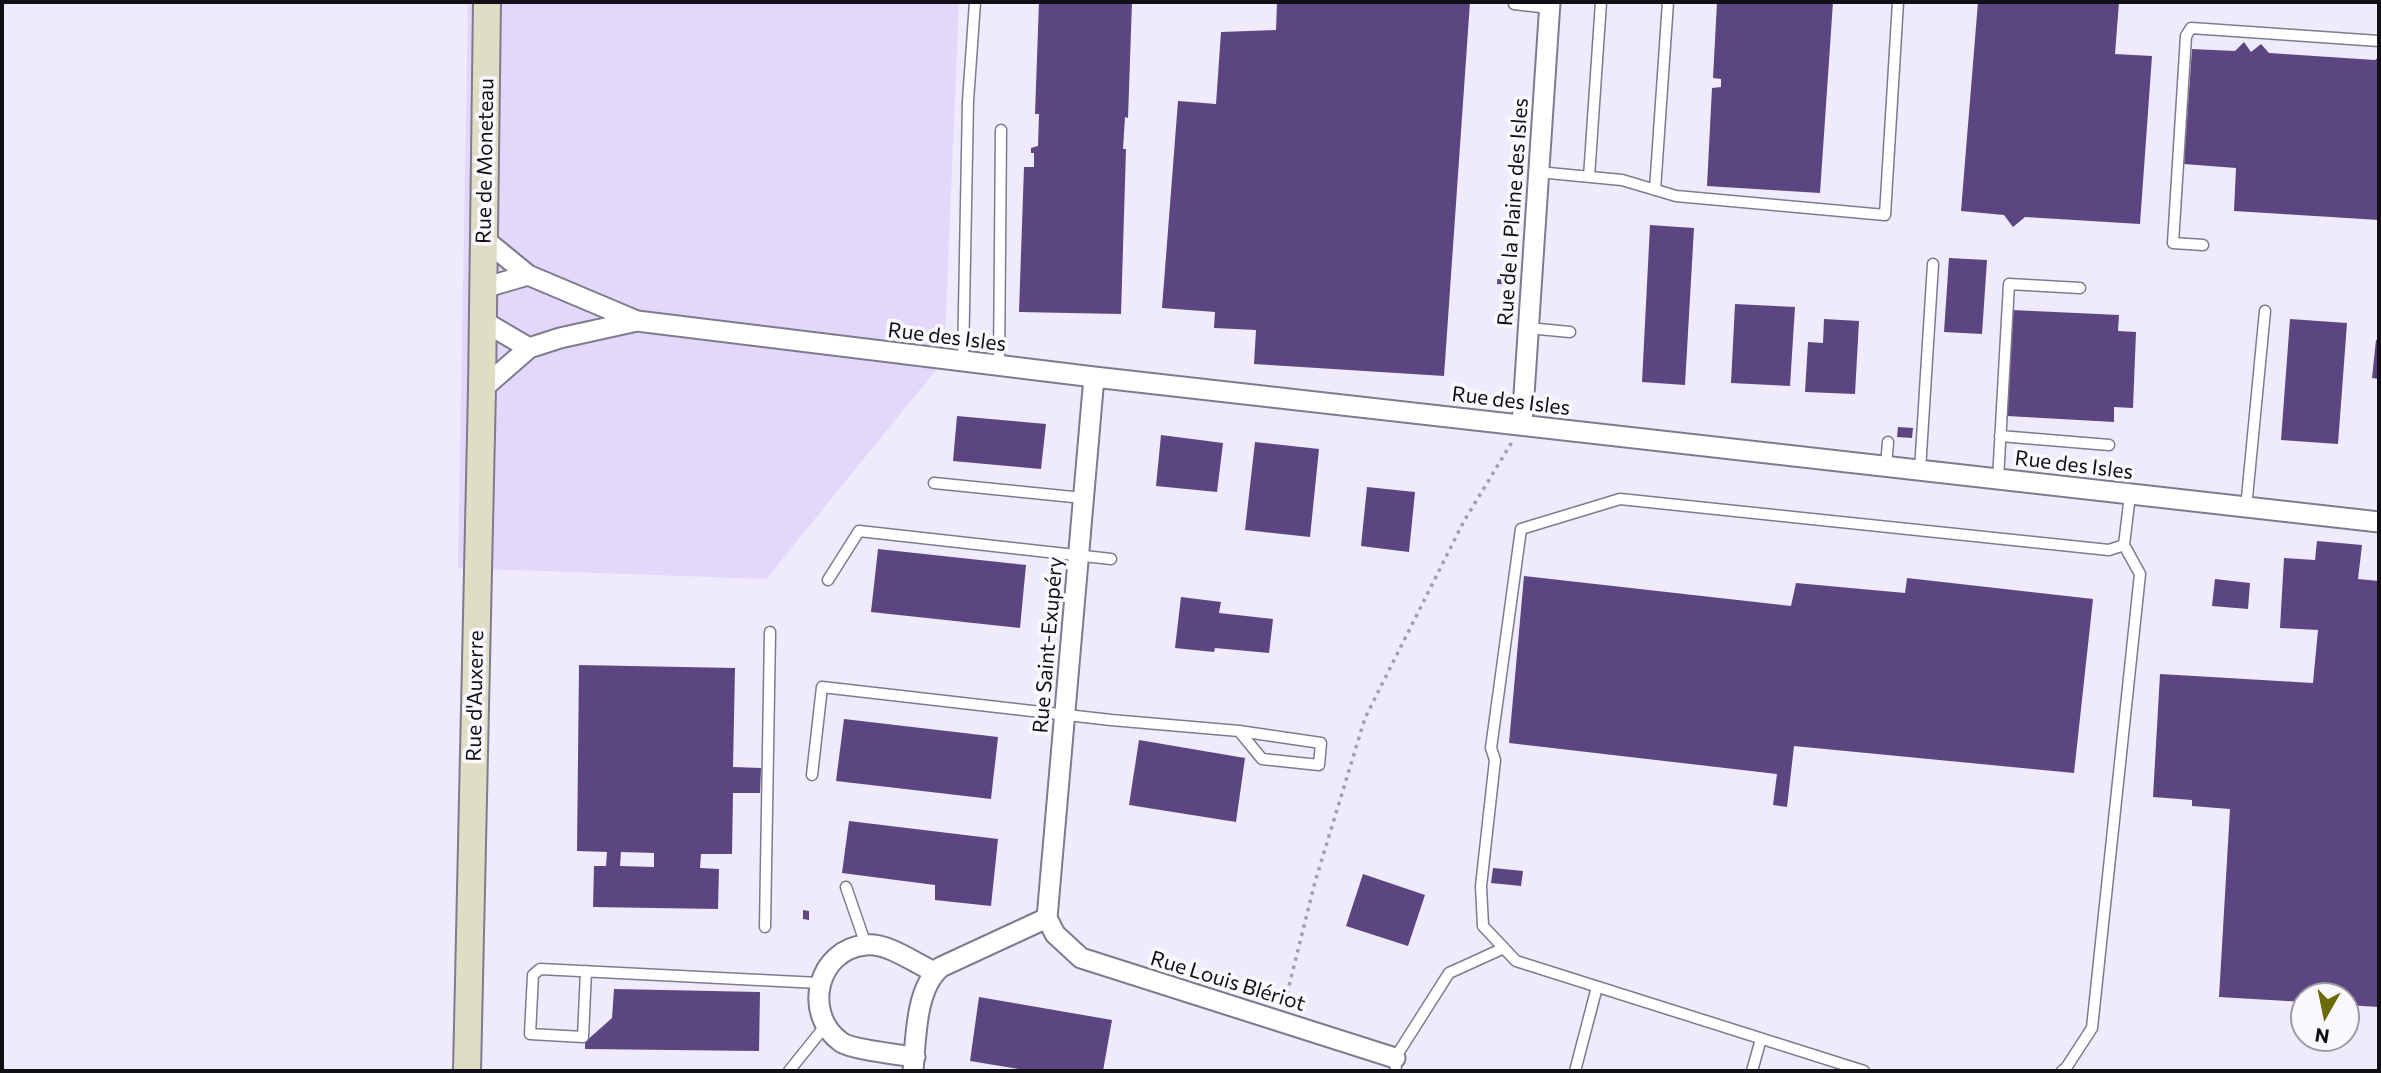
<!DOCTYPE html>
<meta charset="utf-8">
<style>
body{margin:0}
#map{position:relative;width:2381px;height:1073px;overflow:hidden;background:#efeafc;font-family:Commissioner,sans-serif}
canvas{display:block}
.frame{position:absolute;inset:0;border:4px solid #120f17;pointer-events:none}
.north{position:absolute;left:2290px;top:982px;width:70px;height:70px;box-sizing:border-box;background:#fbf9fe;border:2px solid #9e9ba2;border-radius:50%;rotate:189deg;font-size:19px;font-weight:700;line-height:28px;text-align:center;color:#120f17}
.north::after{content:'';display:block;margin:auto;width:24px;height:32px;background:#6b6a07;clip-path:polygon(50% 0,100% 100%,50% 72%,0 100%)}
</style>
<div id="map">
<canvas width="2381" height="1073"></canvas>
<div class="frame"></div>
<div class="north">N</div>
</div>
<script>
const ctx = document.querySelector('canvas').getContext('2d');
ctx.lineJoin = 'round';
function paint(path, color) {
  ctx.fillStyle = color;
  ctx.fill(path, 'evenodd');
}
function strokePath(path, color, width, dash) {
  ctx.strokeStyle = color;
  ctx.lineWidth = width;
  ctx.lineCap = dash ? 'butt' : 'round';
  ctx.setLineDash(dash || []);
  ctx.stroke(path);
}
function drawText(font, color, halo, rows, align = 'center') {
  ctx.font = font + ' Commissioner,sans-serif';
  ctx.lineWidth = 7;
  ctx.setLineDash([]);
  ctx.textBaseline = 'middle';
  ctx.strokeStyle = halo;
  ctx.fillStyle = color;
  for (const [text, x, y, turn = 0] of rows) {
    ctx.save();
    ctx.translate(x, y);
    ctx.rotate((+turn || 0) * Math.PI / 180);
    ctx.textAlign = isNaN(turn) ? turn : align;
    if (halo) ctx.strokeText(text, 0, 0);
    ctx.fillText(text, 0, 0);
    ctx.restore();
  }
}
paint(new Path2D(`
 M468 2H959L944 360 766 579 458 568Z`), '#e2d8fa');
paint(new Path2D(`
 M1039 2H1132L1128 118 1125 117 1123 149H1126L1121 314 1019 312 1024 167H1034V153H1031V148L1038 146 1039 114H1035Z
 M1277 2H1470L1444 376 1254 364 1256 330 1214 328 1215 312 1162 308 1178 101 1216 104 1221 32 1276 30Z
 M1717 2H1833L1820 193 1707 186 1712 88 1721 87V79L1713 78Z
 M1978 2H2119L2115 54 2152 56 2140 224 2025 217 2013 227 2004 215 1961 211Z
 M2244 42 2251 52 2261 44 2269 53 2375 60 2379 57V220L2234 211 2236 168 2184 164 2192 49 2235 51Z
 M1650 225 1694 228 1685 385 1642 382Z
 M1949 258 1987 260 1982 334 1944 332Z
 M1498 272 1515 273 1514 285 1497 284Z
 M1735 304 1795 307 1790 386 1731 383Z
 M2012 310 2119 315 2118 331 2136 332 2133 408 2114 407V422L2007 416Z
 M1824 319 1859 321 1855 394 1805 392 1808 342 1823 343Z
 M2290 319 2347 323 2338 444 2281 440Z
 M2376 340 2379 341V379L2372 378Z
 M957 416 1046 424 1041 469 953 461Z
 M1898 427 1913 428 1912 438 1897 437Z
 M1161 435 1223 443 1217 492 1156 486Z
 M1255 442 1319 449 1310 537 1245 530Z
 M1367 487 1415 492 1409 552 1361 546Z
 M2317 541 2362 545 2358 579 2379 581V1007L2346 1005V996H2304V1002L2219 997 2230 809 2192 806V800L2153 797 2160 674 2313 683 2318 630 2280 628 2284 558 2315 560Z
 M878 549 1026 565 1020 628 871 612Z
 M1524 576 1791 606 1796 583 1905 593 1907 578 2093 599 2074 773 1794 746 1787 807 1773 805 1777 774 1509 743Z
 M2215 579 2250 583 2248 609 2212 606Z
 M1181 597 1221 602 1219 613 1273 619 1269 653 1215 648 1214 652 1175 648Z
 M579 665 735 668 733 767 761 768 760 793H733L732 854H701L700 868 719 869 718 909 593 907 594 866H606L607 852 577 851ZM621 852 654 853V867L620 866Z
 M844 719 998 737 991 799 836 781Z
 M1139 740 1245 758 1236 822 1129 805Z
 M849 821 998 839 991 906 935 900V885L842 873Z
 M1493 868 1523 871 1521 886 1491 883Z
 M1363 874 1425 895 1408 946 1346 926Z
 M803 910 809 911V920L803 919Z
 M614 989 760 992 759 1051 585 1049V1042L612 1018Z
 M979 997 1112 1020 1103 1071H1031L970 1061Z`), '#5c4682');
const service = new Path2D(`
 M1514 4 1549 8
 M1538 172 1622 180 1676 196 1885 215 1898 2
 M1589 177 1601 2
 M1655 190 1668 2
 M2203 245 2173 243 2186 36 2191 28 2379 41
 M1528 328 1570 332
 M963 361 968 101 975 2
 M999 366 1001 130
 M2000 436 2109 445
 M1886 466 1888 442
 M1920 470 1933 264
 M1998 479 2009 284 2080 288
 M934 483 1083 498
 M2246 508 2265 311
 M828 580 859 531 1111 559
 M812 775 822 687 1111 720 1239 731 1321 743 1319 765 1262 759 1239 731
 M846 887 866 945
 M765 927 770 632
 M586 971 583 1037 530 1034 533 975 540 969 819 983
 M789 1071 826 1025
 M1396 1071 1395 1058 1449 973 1504 948
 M1575 1071 1597 987
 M1752 1071 1761 1039
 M1864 1071 1516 961 1483 926 1481 886 1495 760 1491 748 1521 529 1620 499 2109 550 2124 545
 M2062 1071 2066 1068 2092 1028 2140 574 2124 545 2130 495`);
const minor = new Path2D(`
 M484 239 528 275 637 321 1094 377 2379 522
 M483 288 528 275
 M483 321 529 348
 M1094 377 1047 918 1055 934 1081 958 1395 1058
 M482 389 529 348 560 338 637 321
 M1522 425 1550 2
 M915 1057C900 1055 850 1049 841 1042 802 1014 817 949 866 945 889 943 914 963 935 972
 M913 1071C916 1040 915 988 941 967L1047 918`);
const secondary = new Path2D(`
 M467 1071 482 389 487 2`);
strokePath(service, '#807a8e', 13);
strokePath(minor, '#807a8e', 23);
strokePath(secondary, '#807a8e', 30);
strokePath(new Path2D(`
 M1285 1002 1315 882 1365 718 1464 521 1512 442`), '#a39fae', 3.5, [3.5, 5]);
strokePath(service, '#fff', 10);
strokePath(minor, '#fff', 19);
strokePath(secondary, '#dedec5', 26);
drawText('21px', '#120f17', '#fbf9fe', [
 ["Rue de Moneteau",485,161,-89],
 ["Rue de la Plaine des Isles",1513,212,-86],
 ["Rue des Isles",947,337,7],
 ["Rue des Isles",1511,401,7],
 ["Rue des Isles",2074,465,7],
 ["Rue Saint-Exupéry",1048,645,-85],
 ["Rue d'Auxerre",475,696,-89],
 ["Rue Louis Blériot",1228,981,17]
]);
</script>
